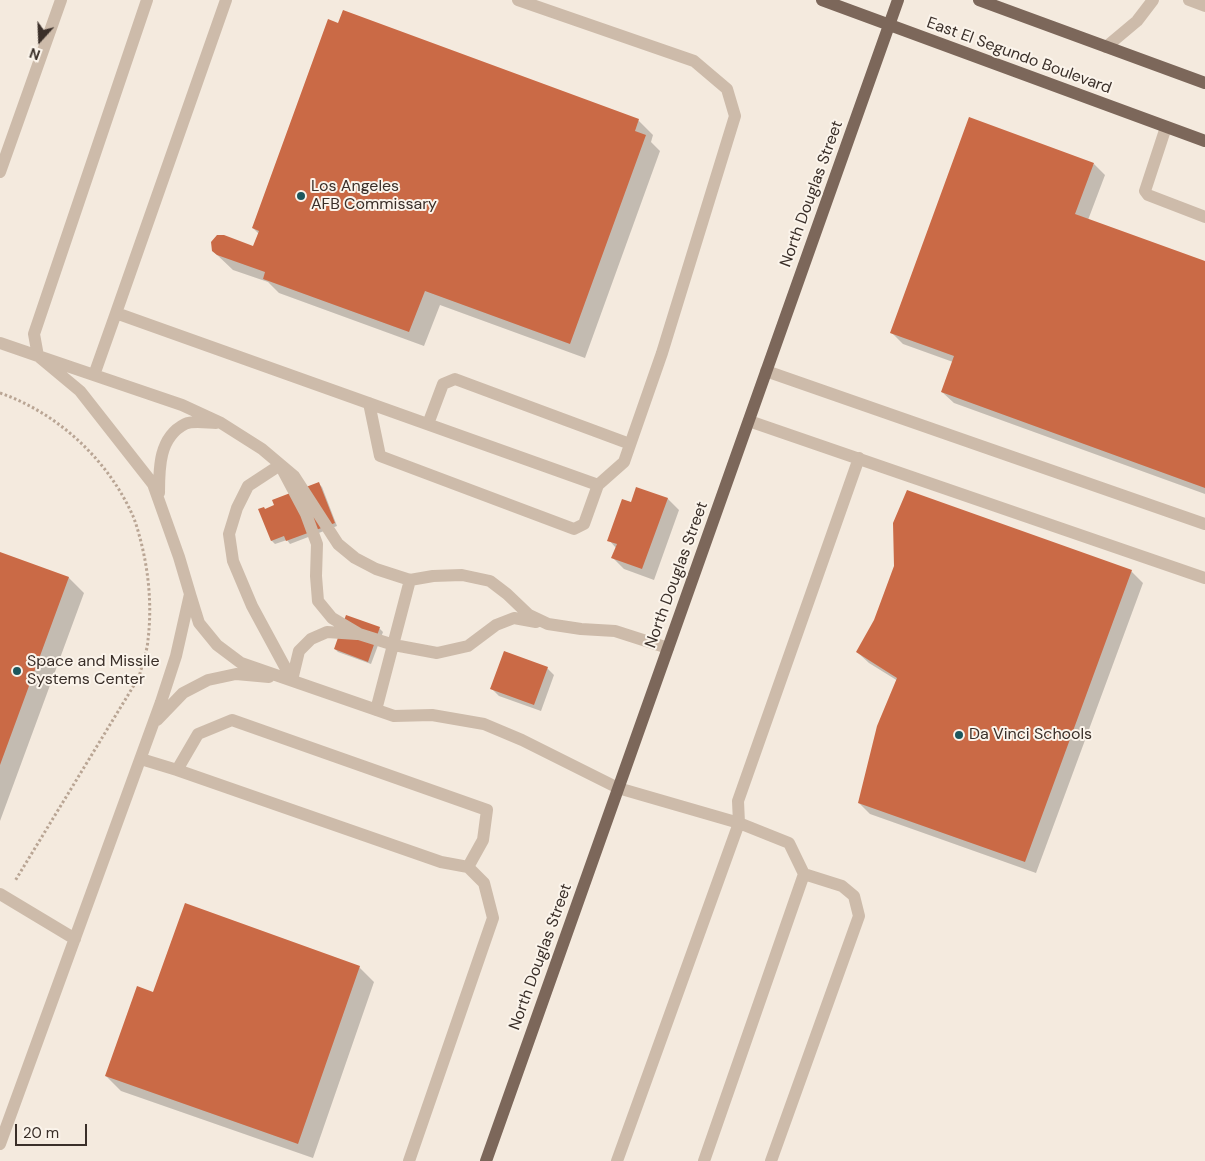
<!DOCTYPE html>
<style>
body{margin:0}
#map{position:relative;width:1205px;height:1161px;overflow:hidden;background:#f4eade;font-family:"DM Sans",sans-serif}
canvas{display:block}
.north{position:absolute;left:15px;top:15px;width:50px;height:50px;-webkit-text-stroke:4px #fbf4eb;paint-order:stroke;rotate:200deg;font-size:14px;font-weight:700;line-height:20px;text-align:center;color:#3a2f29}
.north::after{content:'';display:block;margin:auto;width:18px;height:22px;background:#3a2f29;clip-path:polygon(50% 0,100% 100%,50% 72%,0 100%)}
.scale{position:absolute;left:15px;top:1124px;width:72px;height:22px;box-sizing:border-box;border:2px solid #3a2f29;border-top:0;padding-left:6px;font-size:15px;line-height:18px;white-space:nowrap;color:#3a2f29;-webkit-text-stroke:4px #fbf4eb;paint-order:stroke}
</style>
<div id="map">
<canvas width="1205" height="1161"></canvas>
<div class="north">N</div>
<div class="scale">20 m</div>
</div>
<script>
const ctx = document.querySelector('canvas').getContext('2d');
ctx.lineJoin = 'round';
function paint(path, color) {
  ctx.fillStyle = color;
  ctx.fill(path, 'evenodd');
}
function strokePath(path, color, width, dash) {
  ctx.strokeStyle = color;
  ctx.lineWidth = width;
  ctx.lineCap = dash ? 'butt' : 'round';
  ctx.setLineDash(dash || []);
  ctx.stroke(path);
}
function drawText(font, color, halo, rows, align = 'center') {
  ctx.font = font + ' "DM Sans",sans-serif';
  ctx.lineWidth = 4;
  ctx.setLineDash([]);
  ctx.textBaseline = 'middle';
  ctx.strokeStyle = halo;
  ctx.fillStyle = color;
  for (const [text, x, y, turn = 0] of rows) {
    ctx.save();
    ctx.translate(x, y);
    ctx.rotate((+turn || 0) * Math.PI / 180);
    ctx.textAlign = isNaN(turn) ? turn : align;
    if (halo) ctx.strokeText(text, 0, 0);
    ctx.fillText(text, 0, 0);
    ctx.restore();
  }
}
paint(new Path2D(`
 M638 120 653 135 651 142 660 151 585 358 440 305 424 346 279 293 268 282 233 270 213 251 254 248 259 234 253 228Z
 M1094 164 1105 175 1088 220 1205 263V494L954 403 942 392 953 362 903 344 892 333Z
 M319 484 322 487 337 526 290 544 287 540 275 544 272 541 260 509 266 510Z
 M668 499 679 510 654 580 624 569 613 558 616 548 609 540 632 503Z
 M0 553 69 578 84 593 0 821Z
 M1131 571 1143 583 1036 873 870 814 859 803 898 681 869 663 857 652Z
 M379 628 383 632 371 664 338 652 335 649Z
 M547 668 554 675 541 711 499 696 492 689Z
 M359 967 374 982 313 1158 121 1091 106 1076 153 994Z`), '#0003');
paint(new Path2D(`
 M343 10 639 119 635 131 646 135 570 344 425 291 409 332 263 279 265 272 217 255 212 251 211 242 217 235H224L253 246 259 231 252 228 328 19 338 23Z
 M969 117 1094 163 1075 214 1205 261V488L941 392 954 356 890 333Z
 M319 482 335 523 286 541 284 536 271 541 258 509 264 507 265 509 274 505 272 500Z
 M636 487 668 498 642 569 611 558 617 544 607 541 622 499 631 502Z
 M907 490 1132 570 1025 862 858 803 877 726 897 678 856 652 874 620 894 566 893 523Z
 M0 552 69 577 0 765Z
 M346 615 380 627 368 662 334 649Z
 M504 651 548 667 534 705 490 689Z
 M185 903 360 966 298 1144 105 1076 137 986 153 992Z`), '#ca6a46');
strokePath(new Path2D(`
 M0 393C58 413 108 460 133 516 136 523 138 531 140 538 149 572 152 606 148 640 147 652 142 665 139 677L15 881`), '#b9a594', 3, [2.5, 2.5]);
strokePath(new Path2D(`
 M147 0 34 334 38 356 182 405 221 423 262 449 294 476 338 544 355 558 376 569 410 580 433 576 462 575 490 581 507 594 529 615 548 624 581 629 615 631 668 648
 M1189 0 1205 6
 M1106 47 1137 21 1153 0
 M1166 127 1145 191 1148 195 1205 217
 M0 172 61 0
 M116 313 226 0
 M0 343 38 356 80 391 153 484 179 557 190 594 176 656 161 702 0 1144
 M766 371 1205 524
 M94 375 116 313 598 485 624 462 662 353 735 116 727 89 694 61 518 0
 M369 403 380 456 574 529 584 524 598 485
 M749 421 1205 578
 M428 424 443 384 455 379 630 444
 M159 493C159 468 159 437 185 424 193 420 208 423 216 423
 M190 594 199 623 217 645 241 663 394 716 432 715 484 724 522 740 618 788 739 823 789 843 804 874 704 1161
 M292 680 252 606 233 561 229 534 237 508 248 486 280 465 306 514 317 544 316 576 318 601 332 618 359 634 394 645 437 653 468 646 496 625 514 618 536 622
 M292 680 299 651 311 639 327 632 357 634
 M376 710 410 580
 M157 720 183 693 208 680 236 674 269 677
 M141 759 177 770 441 862 468 867 483 840 487 810 232 720 198 734 177 770
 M0 894 75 939
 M409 1161 493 918 484 883 468 867
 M617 1161 739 823 738 801 859 458
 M771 1161 859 916 854 896 842 886 804 874`), '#cdbbaa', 12);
strokePath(new Path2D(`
 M822 0 1205 141
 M979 0 1205 83
 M486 1161 898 0`), '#7c675a', 12);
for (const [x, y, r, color] of [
 [301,196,5,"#1d575d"],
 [17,671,5,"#1d575d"],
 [959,735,5,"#1d575d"]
]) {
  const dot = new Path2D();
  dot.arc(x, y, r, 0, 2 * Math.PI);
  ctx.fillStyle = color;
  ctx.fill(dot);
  strokePath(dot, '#fbf4eb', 2);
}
drawText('16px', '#3a2f29', '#fbf4eb', [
 ["East El Segundo Boulevard",1019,56,20],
 ["North Douglas Street",812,194,-70],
 ["North Douglas Street",677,575,-70],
 ["North Douglas Street",541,957,-70]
]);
drawText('16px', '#3a2f29', '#fbf4eb', [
 ["Los Angeles",311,187],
 ["AFB Commissary",311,205],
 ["Space and Missile",27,662],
 ["Systems Center",27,680],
 ["Da Vinci Schools",969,735]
], 'left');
</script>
